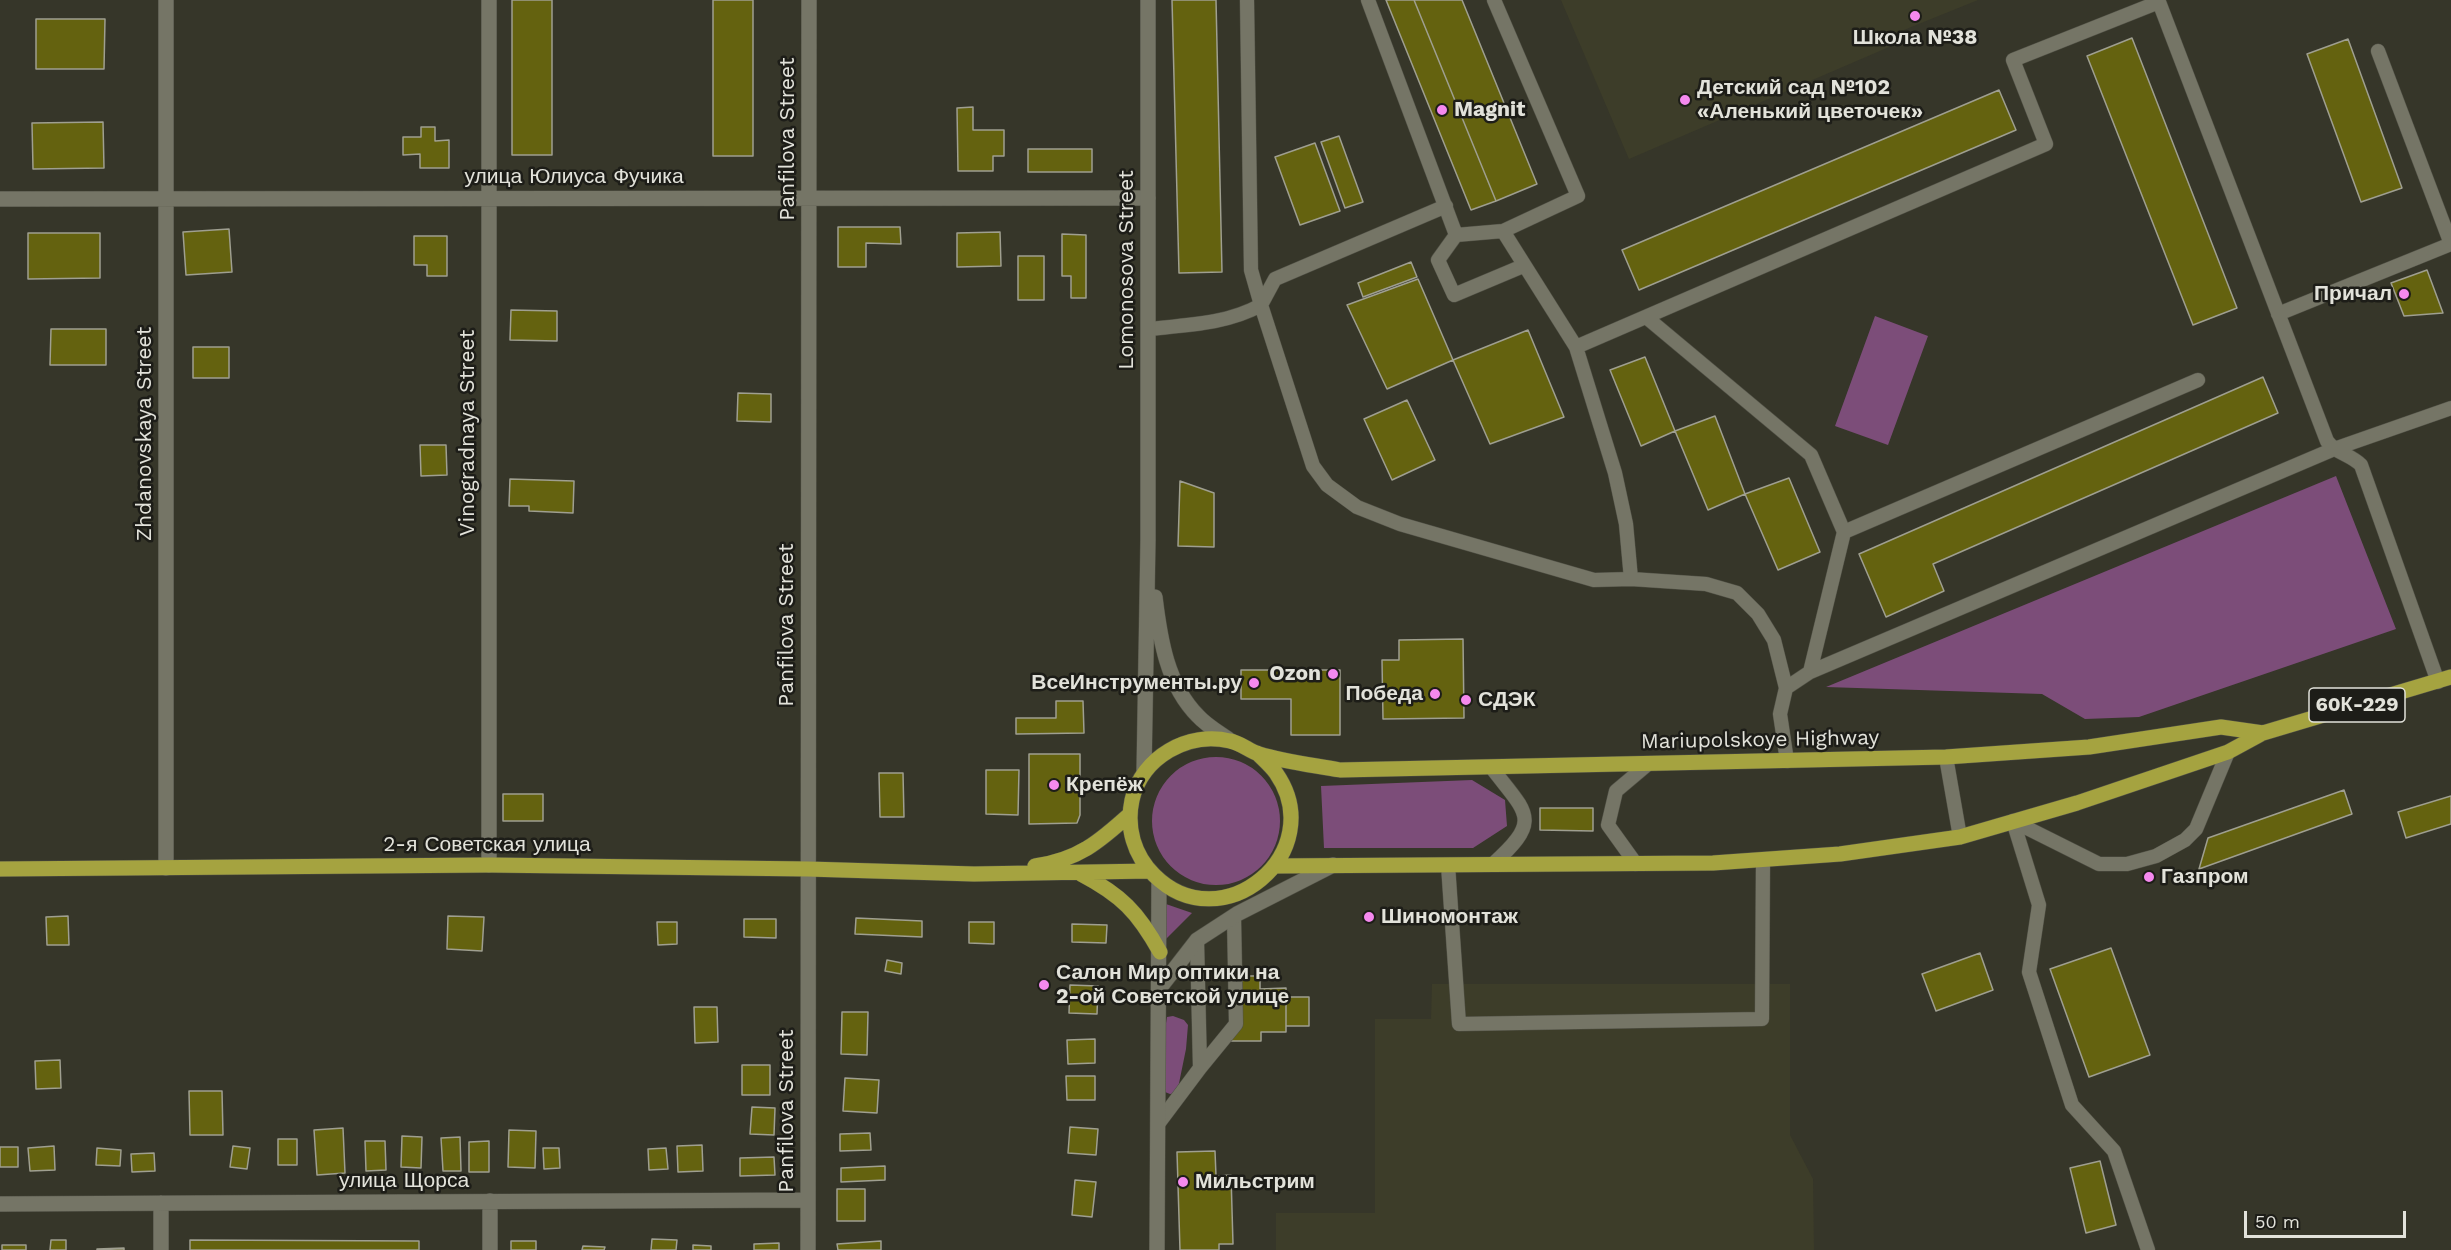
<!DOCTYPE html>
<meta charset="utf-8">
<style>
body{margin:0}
#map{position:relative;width:2451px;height:1250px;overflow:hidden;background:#363629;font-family:"Work Sans",sans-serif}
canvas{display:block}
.scale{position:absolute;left:2244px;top:1211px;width:162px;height:27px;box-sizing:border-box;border:3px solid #e2e2da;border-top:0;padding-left:8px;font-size:18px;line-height:21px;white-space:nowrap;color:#e2e2da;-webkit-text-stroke:4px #1d1d18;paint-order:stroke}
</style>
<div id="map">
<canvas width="2451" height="1250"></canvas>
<div class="scale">50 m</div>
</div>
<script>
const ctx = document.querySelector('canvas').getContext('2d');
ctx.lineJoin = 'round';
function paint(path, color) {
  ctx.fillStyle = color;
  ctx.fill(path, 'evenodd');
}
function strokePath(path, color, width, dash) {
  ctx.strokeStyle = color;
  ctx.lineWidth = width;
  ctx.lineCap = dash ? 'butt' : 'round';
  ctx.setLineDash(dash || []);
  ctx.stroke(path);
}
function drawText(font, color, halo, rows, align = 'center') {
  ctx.font = font + ' "Work Sans",sans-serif';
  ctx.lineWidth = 5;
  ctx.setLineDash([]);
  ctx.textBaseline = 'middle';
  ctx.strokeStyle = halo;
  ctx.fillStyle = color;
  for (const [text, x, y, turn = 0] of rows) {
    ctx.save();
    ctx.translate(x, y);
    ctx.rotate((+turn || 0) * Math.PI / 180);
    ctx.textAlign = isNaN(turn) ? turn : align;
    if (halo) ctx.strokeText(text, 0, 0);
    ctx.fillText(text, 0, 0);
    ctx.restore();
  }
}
paint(new Path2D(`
 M1561 0H1978L1899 32 1903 41 1629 159Z
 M1432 984H1790V1135L1813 1179 1814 1250H1276V1213H1375V1019H1431Z`), '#3d3d29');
paint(new Path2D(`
 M1875 316 1928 336 1888 445 1835 426Z
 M2336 476 2396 629 2139 717 2085 719 2042 694 1826 687Z
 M1152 821a64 64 0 1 1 128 0a64 64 0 1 1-128 0Z
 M1472 780 1505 800 1507 826 1473 848H1324L1321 786Z
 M1163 903 1192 913 1163 942Z
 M1173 1016 1184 1020 1188 1025 1186 1049 1177 1093 1170 1094 1165 1092V1029L1167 1017Z`), '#7c4d79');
const building = new Path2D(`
 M512 0H552V155H512Z
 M713 0H753V156H713Z
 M1172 0H1216L1222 272 1179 273Z
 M1386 0H1414L1496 201 1471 210Z
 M1414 0H1462L1537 184 1496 201Z
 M36 19H105L104 69H36Z
 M2132 38 2237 308 2193 325 2087 56Z
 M2348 39 2402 188 2361 202 2307 54Z
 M1999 90 2016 130 1639 290 1622 250Z
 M973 107V130H1004V156H993V171H958L957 108Z
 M103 122 104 168 33 169 32 123Z
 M421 127H435V141L449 140V168H420V154L403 155V137H421Z
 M1339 136 1363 202 1345 208 1321 142Z
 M1315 143 1340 211 1300 225 1275 157Z
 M1028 149H1092V172H1028Z
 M838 227H900L901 244 866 243V267H838Z
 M229 229 232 272 186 275 183 232Z
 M1000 232 1001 266 957 267V233Z
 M28 233H100V278L28 279Z
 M1062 234 1086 235V298H1071V276H1062Z
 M414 236H447V276H427V265H414Z
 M1018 256H1044V300H1018Z
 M1411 262 1417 277 1363 297 1358 283Z
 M2427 270 2443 313 2404 316 2391 283Z
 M1418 279 1453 360 1528 330 1564 417 1490 444 1453 360 1387 389 1347 305Z
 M511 310 557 311V341L510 340Z
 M51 329H106V365H50Z
 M193 347H229V378H193Z
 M1645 357 1675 431 1641 446 1610 370Z
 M2263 377 2278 413 1933 564 1944 591 1886 617 1859 554Z
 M738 393 771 394V422L737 421Z
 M1407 400 1435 460 1392 480 1364 419Z
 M1715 416 1745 494 1789 478 1820 552 1778 570 1745 494 1708 510 1675 431Z
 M420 445H446L447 475 421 476Z
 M510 479 574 481 573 513 529 511V506H509Z
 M1180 481 1214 493V547L1178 546Z
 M1463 639 1464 718 1383 719 1382 660H1399V640Z
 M1241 670H1340V735H1291V699H1241Z
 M1056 701H1083L1084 733 1016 734V718H1056Z
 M1029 754H1080V815L1077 823 1029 824Z
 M986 770H1019L1018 815 986 814Z
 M879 773H903L904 817H880Z
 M2344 790 2352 814 2199 869 2208 838Z
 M503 794H543V821H503Z
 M2451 796V824L2406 838 2398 812Z
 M1540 808H1593V831L1540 830Z
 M68 916 69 945H47L46 917Z
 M448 916 484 917 482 951 447 949Z
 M856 918 922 921V937L855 934Z
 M744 919H776V938L744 937Z
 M657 922H677V944L658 945Z
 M969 922H994V944L969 943Z
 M1072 924 1107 925 1106 943 1072 942Z
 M2111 948 2150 1055 2089 1077 2050 969Z
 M1980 953 1993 990 1936 1011 1922 974Z
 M887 960 902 963 901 974 885 971Z
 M1231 976H1260V989L1286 988V1032H1261V1041H1231Z
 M1070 985 1098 986 1097 1014 1069 1013Z
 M1286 997H1309V1026H1286Z
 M694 1007H717L718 1042 695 1043Z
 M842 1012H868L867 1055 841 1054Z
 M1095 1039V1063L1068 1064 1067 1040Z
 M60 1060 61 1088 36 1089 35 1061Z
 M742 1065H770V1095H742Z
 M1066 1076H1095V1100H1067Z
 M845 1078 879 1080 877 1113 843 1111Z
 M189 1091H222L223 1135H190Z
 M752 1107 775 1108 774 1135 750 1134Z
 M1070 1127 1098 1129 1096 1155 1068 1153Z
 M343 1128 345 1173 317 1175 314 1130Z
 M509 1130 536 1131 535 1168 508 1167Z
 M870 1133 871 1150 840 1151V1134Z
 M402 1136 422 1137 421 1168 401 1167Z
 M460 1137 461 1171H443L441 1138Z
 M278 1139H297V1165H278Z
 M365 1141H385L386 1170 366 1171Z
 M489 1141V1172H469V1142Z
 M702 1145 703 1171 678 1172 677 1146Z
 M54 1146 55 1170 30 1171 28 1148Z
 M233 1146 250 1148 247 1169 230 1167Z
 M0 1147H18V1167H0Z
 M97 1148 121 1150 120 1166 96 1165Z
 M543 1148H559L560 1168 544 1169Z
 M666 1148 668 1169 649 1170 648 1149Z
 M1215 1151 1216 1176 1231 1175 1233 1244H1219V1250H1180L1177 1152Z
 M154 1153 155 1171 132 1172 131 1154Z
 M774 1157 775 1175 740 1176V1158Z
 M2100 1161 2116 1225 2086 1233 2070 1168Z
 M885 1166V1180L841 1182V1168Z
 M1075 1180 1096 1182 1092 1217 1072 1215Z
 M837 1189H865V1221H837Z
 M652 1239 677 1240 676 1250H651Z
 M51 1240H66V1250H50Z
 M190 1240 419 1241V1250H190Z
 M511 1241H536V1250H511Z
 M881 1241V1250H838L837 1244Z
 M779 1243V1250H754V1244Z
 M2 1245H26V1250H2Z
 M693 1245 711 1246V1250H693Z
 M583 1246 605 1247 604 1250H582Z
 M124 1248V1250H97V1249Z`);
paint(building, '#64620f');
strokePath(building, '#9f9f90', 1.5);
const lane = new Path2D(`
 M1368 0 1456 235
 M1494 0 1578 196 1503 231
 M1446 206 1275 279 1261 305 1313 466 1327 485 1357 507 1400 524 1594 580 1631 579 1706 584 1737 593 1758 614 1774 640 1786 688
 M1523 266 1454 295 1438 260 1456 235 1503 231 1576 347 2046 144 2013 60 2159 2 2327 441C2335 453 2350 454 2361 465L2438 682
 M2278 314 2451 244 2378 51
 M1646 317 1811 455 1844 532 2198 380
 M1148 329C1187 325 1227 324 1261 305L1251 270 1247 0
 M1576 347 1615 473 1626 524 1631 579
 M1810 672 1844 532
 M1946 757 1960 837
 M1787 761 1780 714 1786 688 1810 672 2334 449 2451 408
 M1491 767C1527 814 1543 819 1493 864
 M2013 821 2039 905 2029 972 2072 1105 2114 1151 2148 1250
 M2013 821 2099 864H2127L2156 856 2185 840 2196 829 2228 752
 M1636 864 1608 825 1616 791 1648 764
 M1448 865 1459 1024 1762 1019 1763 860
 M1200 1068 1236 1024 1234 917
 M1158 1124 1200 1068 1197 940`);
const street = new Path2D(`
 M489 0V865
 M0 199 1148 198
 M166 868V0
 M490 1201V1250
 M0 1204 808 1200
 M161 1250V1203
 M808 1250 809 0`);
const secondary = new Path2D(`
 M1155 597C1160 639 1167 685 1198 716 1207 726 1220 733 1231 741
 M1144 773 1148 540V0
 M1159 989 1197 940 1237 914 1333 865
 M1157 1250 1159 880`);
const primary = new Path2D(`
 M1257 753C1264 760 1271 766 1276 773 1331 852 1222 943 1154 875 1134 855 1126 828 1132 800 1142 757 1188 731 1230 741 1241 743 1249 751 1259 754 1285 762 1313 765 1340 770L1946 757 2089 747 2221 727 2263 733
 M1035 866C1078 860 1099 842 1130 814
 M1275 866 1713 863 1840 854 1960 837 2077 803 2228 752 2263 733 2451 677
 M0 869 489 865 808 869 974 874 1150 871
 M1081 874C1121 895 1138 912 1160 952`);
strokePath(lane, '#515146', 15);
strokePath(street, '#515146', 16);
strokePath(secondary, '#515146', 16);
strokePath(primary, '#515146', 16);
strokePath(lane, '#757566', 14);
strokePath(street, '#757566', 15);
strokePath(secondary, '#757566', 15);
strokePath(primary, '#a5a340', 15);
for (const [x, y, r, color] of [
 [1915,16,6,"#f589ee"],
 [1685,100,6,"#f589ee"],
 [1442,110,6,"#f589ee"],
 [2404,294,6,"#f589ee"],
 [1333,674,6,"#f589ee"],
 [1254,683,6,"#f589ee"],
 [1435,694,6,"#f589ee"],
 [1466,700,6,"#f589ee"],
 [1054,785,6,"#f589ee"],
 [2149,877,6,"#f589ee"],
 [1369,917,6,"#f589ee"],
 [1044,985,6,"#f589ee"],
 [1183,1182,6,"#f589ee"]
]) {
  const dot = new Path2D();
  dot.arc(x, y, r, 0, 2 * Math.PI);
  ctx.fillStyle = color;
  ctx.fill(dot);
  strokePath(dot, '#1d1d18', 2);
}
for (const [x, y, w] of [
 [2357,705,96]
]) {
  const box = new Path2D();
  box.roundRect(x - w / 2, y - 17, w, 34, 4.5);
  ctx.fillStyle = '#1d1d18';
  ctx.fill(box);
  strokePath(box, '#e2e2da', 1.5);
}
drawText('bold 20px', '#e2e2da', null, [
 ["60К-229",2357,705]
]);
drawText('bold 21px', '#e2e2da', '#1d1d18', [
 ["Школа №38",1915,38,"center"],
 ["Детский сад №102",1697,88],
 ["«Аленький цветочек»",1697,112],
 ["Magnit",1454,110],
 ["Причал",2392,294,"right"],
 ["Ozon",1321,674,"right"],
 ["ВсеИнструменты.ру",1242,683,"right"],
 ["Победа",1423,694,"right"],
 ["СДЭК",1478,700],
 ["Крепёж",1066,785],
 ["Газпром",2161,877],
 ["Шиномонтаж",1381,917],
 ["Салон Мир оптики на",1056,973],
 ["2-ой Советской улице",1056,997],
 ["Мильстрим",1195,1182]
], 'left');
drawText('21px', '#e2e2da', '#1d1d18', [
 ["Panfilova Street",788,139,-90],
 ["улица Юлиуса Фучика",574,177],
 ["Lomonosova Street",1127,270,-90],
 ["Vinogradnaya Street",468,433,-90],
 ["Zhdanovskaya Street",145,434,-90],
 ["Panfilova Street",787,625,-90],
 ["Mariupolskoye Highway",1760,740,-1],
 ["2-я Советская улица",487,845],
 ["Panfilova Street",787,1111,-90],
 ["улица Щорса",404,1181]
]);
</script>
